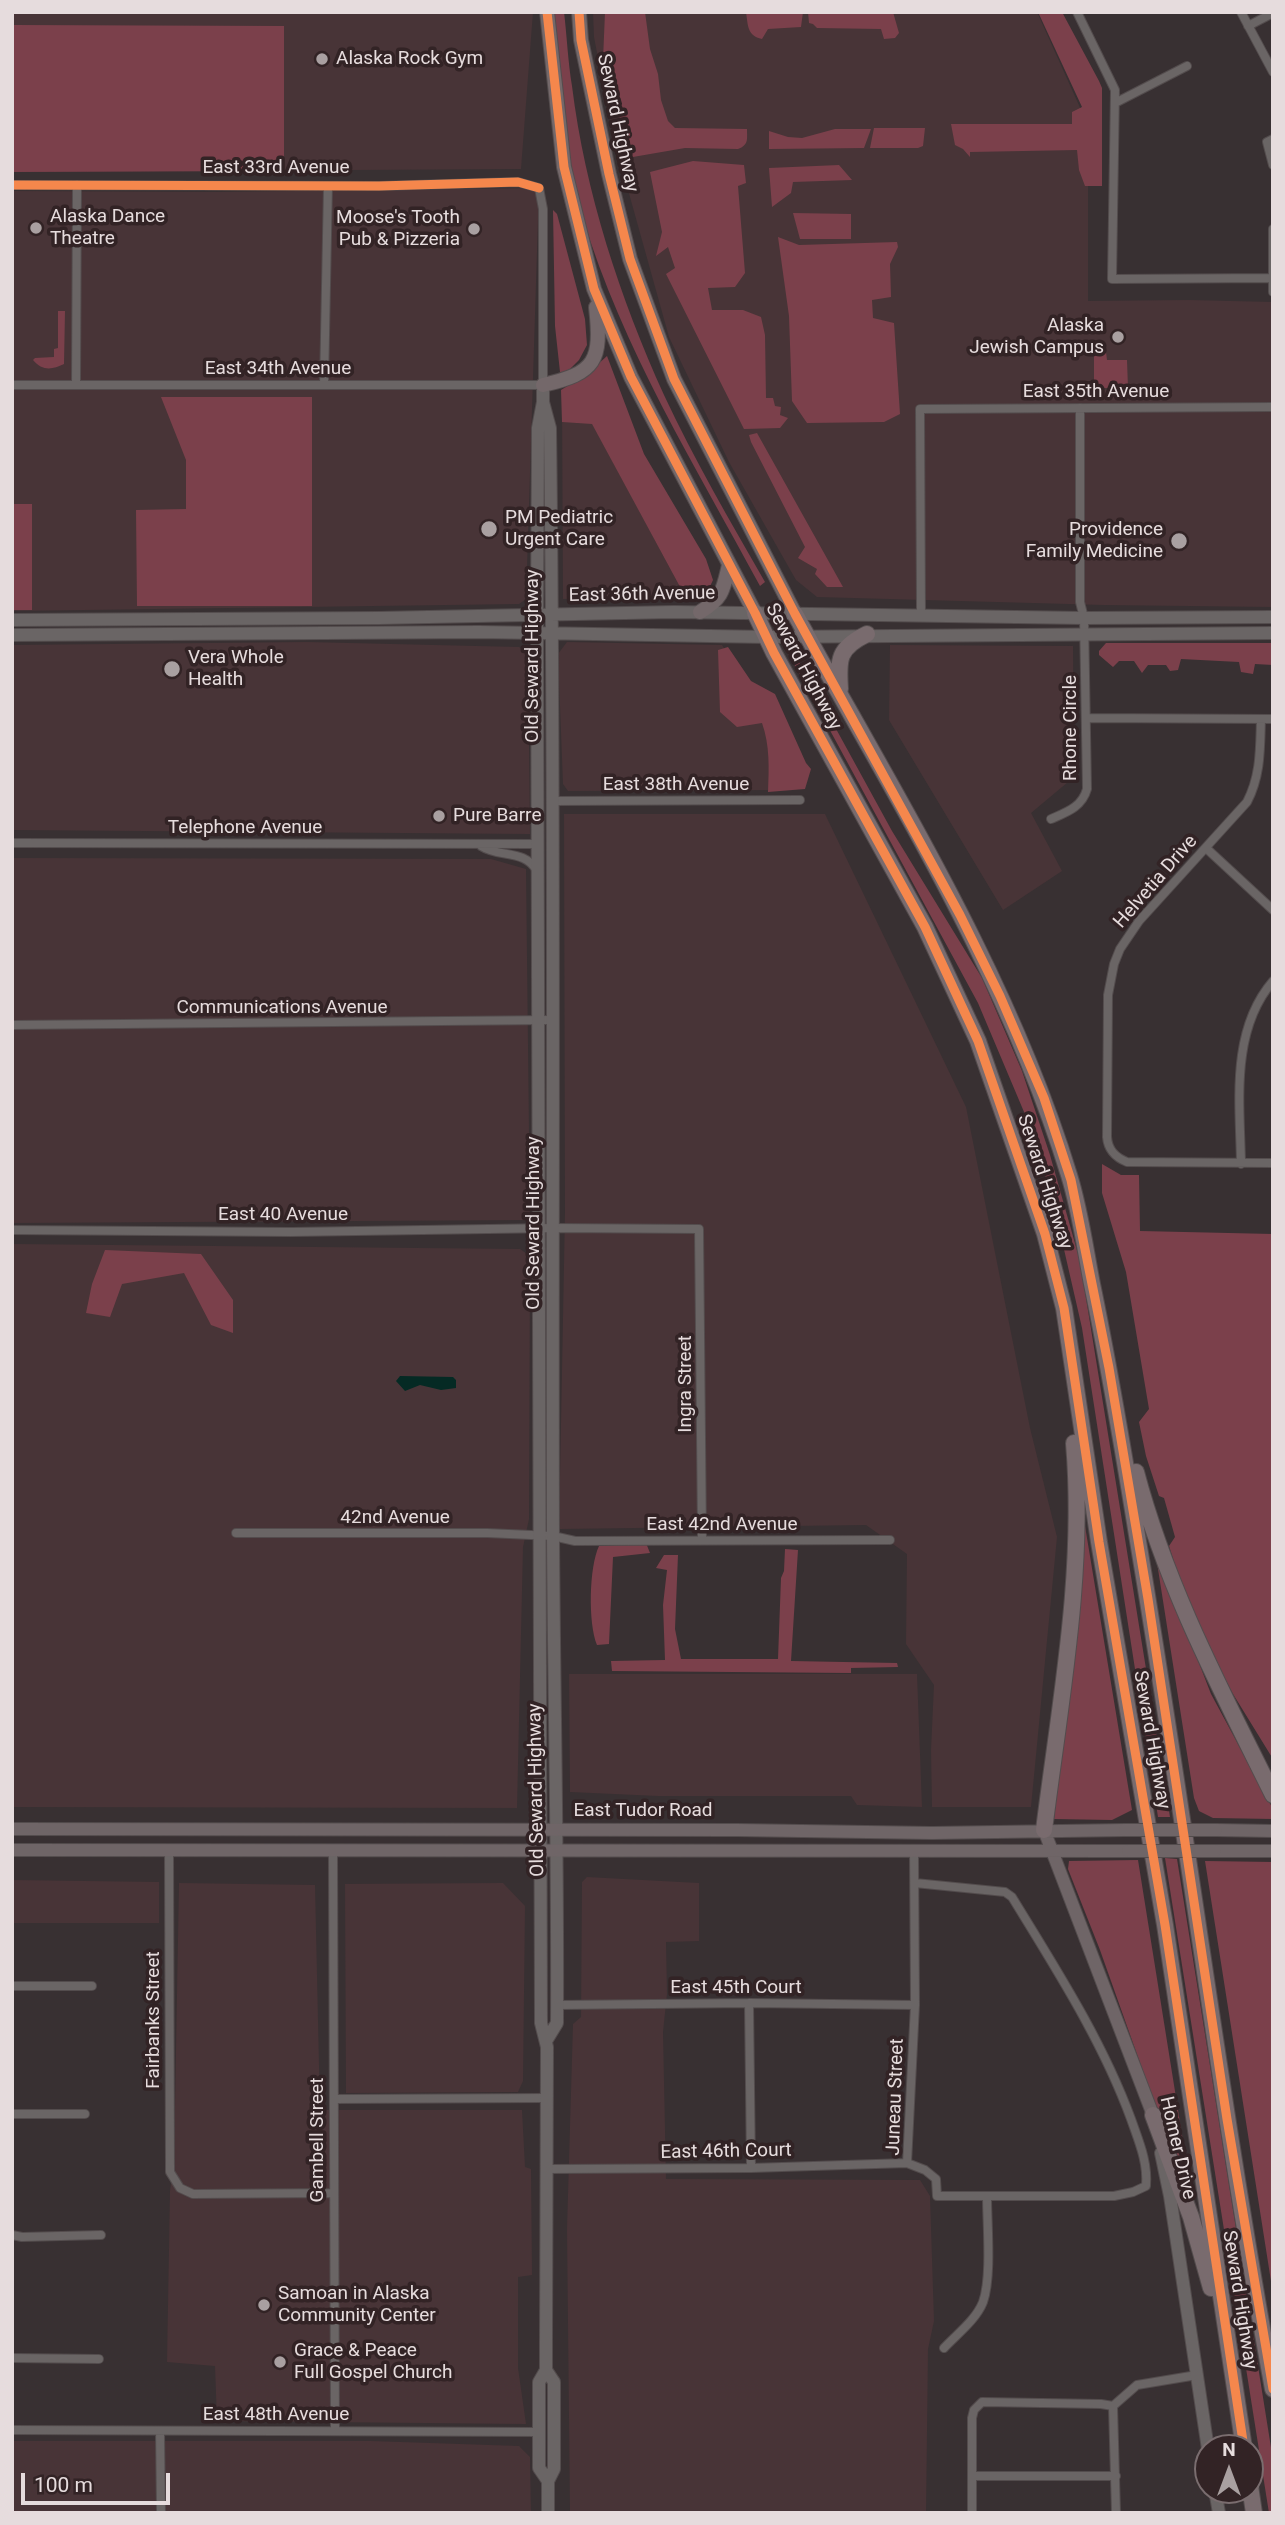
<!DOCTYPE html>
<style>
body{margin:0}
#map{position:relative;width:1285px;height:2525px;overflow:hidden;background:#383032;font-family:Roboto,sans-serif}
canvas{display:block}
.frame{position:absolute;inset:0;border:14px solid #e6dcdd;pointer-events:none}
.north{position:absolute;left:1194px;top:2434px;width:70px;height:70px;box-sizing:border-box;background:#322325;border:2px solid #7a6d6f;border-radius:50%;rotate:0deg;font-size:19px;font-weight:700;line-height:28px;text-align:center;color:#e6dcdd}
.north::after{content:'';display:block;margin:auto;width:24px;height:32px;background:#a9a0a1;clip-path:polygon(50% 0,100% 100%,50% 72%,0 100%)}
.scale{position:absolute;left:21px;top:2473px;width:149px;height:32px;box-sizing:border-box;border:4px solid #e6dcdd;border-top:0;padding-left:9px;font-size:21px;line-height:24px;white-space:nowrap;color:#e6dcdd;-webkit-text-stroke:5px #322325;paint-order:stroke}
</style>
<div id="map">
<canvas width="1285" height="2525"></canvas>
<div class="frame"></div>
<div class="north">N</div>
<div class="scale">100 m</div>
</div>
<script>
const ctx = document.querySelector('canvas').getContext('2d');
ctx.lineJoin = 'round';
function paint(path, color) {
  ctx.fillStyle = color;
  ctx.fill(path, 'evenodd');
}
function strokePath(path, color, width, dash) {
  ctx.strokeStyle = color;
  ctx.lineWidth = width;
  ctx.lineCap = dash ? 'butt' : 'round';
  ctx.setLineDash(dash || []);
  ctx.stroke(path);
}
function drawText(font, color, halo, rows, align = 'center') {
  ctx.font = font + ' Roboto,sans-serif';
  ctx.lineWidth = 7;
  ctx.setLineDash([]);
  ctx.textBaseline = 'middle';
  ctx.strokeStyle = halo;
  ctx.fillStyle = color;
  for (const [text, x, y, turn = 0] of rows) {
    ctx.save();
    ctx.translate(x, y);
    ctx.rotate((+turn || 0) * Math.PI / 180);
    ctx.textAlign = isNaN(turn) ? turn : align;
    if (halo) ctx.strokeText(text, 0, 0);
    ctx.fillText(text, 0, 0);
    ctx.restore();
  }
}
paint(new Path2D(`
 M12 12H533L521 169 12 172Z
 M593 12H1037L1082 112H1088V301L1189 300 1273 302V607L1104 605 817 597 796 580 729 462 669 337 613 136 594 37Z
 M539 188 526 599 519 604 12 611V191L214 192Z
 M562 400 592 423 686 598 563 599Z
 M307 642 519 647 528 654 530 834 12 830V645Z
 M567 642 722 645 766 715 783 790 568 791 563 784 558 654Z
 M890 645 1073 646 1074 777 1031 813 1062 871 1003 910 889 720Z
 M564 814H825L966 1107 1030 1428 1057 1537 1031 1807H932L931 1750 934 1685 906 1644 907 1554 866 1525 559 1529 565 1212Z
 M12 858 491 859 526 869 530 1220 12 1223Z
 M12 1244 520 1249 530 1256 529 1519 523 1547 517 1808 12 1807Z
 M569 1674H917L922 1807 857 1805 851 1796H658L570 1792Z
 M587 1877 699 1883V1941L666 1942 667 1994 663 2032 666 2179 920 2180 930 2196 934 2321 928 2349 926 2513H570L567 2229 573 2024 581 2017 582 1882Z
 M12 1880 159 1882V1923H12Z
 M179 1883 315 1885 320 2110H522L525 2167 531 2169 532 2275 518 2277V2368L526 2424 217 2421 215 2366 167 2362 170 2191 174 2162Z
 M503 1883 525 1906 523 2081 518 2092 346 2093 345 1884Z
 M12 2441H371L519 2446 530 2457 531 2513H12Z`), '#483437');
paint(new Path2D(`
 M554 12H564C567 37 568 62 572 86 585 192 620 298 664 395 694 459 730 521 765 582L760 586C696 467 622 348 583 218 564 152 561 80 554 12Z
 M605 12H645L650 49 658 74 661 100 668 121 675 128 747 129C747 139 749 145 738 149L685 148 627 158 623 155 619 112 603 60Z
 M746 12H803L801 27 768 29 762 39C747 36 748 25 746 12Z
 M808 12H893L899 33 895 38 884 39 881 29 817 28 813 24 809 23Z
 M1038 12H1062L1099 81 1102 88V186H1085L1079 170 1077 150 970 152V157L963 149 955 145 951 124H1072V112L1082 107Z
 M12 25 284 26V171L12 172Z
 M874 128H925L923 146 918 148H870Z
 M835 129H871L864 148 769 149V131L788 137 802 138Z
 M693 161 744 165 746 183 738 186 745 273 735 287 708 288 712 310H743L761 317 765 335 766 398H773L775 406 781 407 780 415 788 418 780 428 744 429 666 274 675 268 668 247 656 256 662 232 650 172Z
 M839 165 852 180 793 182 791 193 772 207 769 168Z
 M553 210 557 214 585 319 587 345 579 360 565 374 560 372 555 326Z
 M793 213 851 214V239H800Z
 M778 237 799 245 897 242 898 247 890 264 891 297 872 300 873 318 894 323 900 414 884 422 807 423 792 401 789 316Z
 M58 311H65L64 364C52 370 42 371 33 360L35 358 54 357V349L58 348Z
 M1094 352H1106L1107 360H1127L1128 388H1094Z
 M607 356 644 454 706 559 713 580 706 595 693 602 686 598 592 424 562 422 561 390 587 374Z
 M161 397H312V606H137L136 510 186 509V460Z
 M757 433 843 587H827L815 574 817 569 798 558 805 547 751 442 749 435Z
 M12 504H32V610H12Z
 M1106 643H1273V665L1255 664 1253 674 1241 672 1239 662 1181 659 1178 670 1170 671 1166 665H1148L1142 673 1134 661H1119L1113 667 1099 655V651Z
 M728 647 751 681 775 694 806 763 811 769 805 789 768 792C769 768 770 746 762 723L737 727 720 712 718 650Z
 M788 653 795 654 892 831 982 978 1022 1071 1050 1155 1080 1261 1170 1817H1158L1082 1328 1052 1197 1027 1119 978 1003Z
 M1102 1164 1121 1175H1139L1140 1231 1273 1234V1759L1233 1694 1192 1618 1169 1546 1175 1537 1164 1498 1159 1496 1146 1456 1139 1422 1149 1409 1126 1272 1102 1193Z
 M105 1250 201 1254 233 1300V1333L211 1325 184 1273 122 1284 110 1317 86 1313 92 1284Z
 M1085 1526 1132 1810 1112 1820 1054 1819 1082 1575 1083 1533Z
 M646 1543 650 1553 613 1557 609 1644 597 1645C588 1623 589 1567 599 1546Z
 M785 1549 798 1550 791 1661 897 1663 898 1667 851 1668V1673L612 1671 611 1661 665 1660 663 1605 667 1570 656 1568 664 1555H678L675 1629 681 1659H778L781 1578 784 1571Z
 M1155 1550 1211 1694 1273 1809V1819L1213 1818 1199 1811 1194 1798Z
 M1165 1858 1177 1859 1273 2460V2513H1269Z
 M1138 1860 1194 2210 1189 2201 1100 1950 1068 1869 1069 1861Z
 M1205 1861 1273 1862V2294Z`), '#7b404b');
paint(new Path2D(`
 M400 1376 453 1377 456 1380V1388L441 1390 420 1385 405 1391 396 1381Z`), '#052a24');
const minor = new Path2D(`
 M1077 12 1115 90 1112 279 1272 278
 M1241 12 1273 72
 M1248 26 1273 13
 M1115 103 1187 66
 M1273 139 1267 142 1273 165
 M12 185 379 186 518 182 539 188 543 209V385H12
 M1273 229V292
 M76 385 77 185
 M324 385 328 186
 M921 614 920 409 1273 407
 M1088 718 1273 719
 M1261 719C1260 749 1261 775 1247 802L1139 921 1120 949 1114 964 1108 995 1107 1137C1108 1150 1115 1157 1127 1162L1273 1163
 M552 801 800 800
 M1051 819C1067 812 1082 807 1087 789L1084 618 1080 602V408
 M12 843 538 844
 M481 846C499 858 525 849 537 871
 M1206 848 1273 910
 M12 1025 552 1020
 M1241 1164C1240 1103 1230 1031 1273 981
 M12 1230 291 1232 554 1228 699 1229 702 1539
 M236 1533H487L553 1536 575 1541 890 1540
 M169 1850 170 2172 180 2188 193 2194 334 2193
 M333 1850 335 2431
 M914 1850 915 2005 907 2163 925 2170 936 2179 937 2196H987C987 2225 992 2276 983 2302 976 2320 956 2335 944 2348
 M915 1883 1005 1892 1012 1897C1056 1969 1102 2040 1131 2119 1139 2142 1148 2162 1146 2186L1133 2192 1114 2196H987
 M12 1986H92
 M749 2003 751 2168
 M557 2005 749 2003 915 2005
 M334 2099 546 2098
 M12 2114H85
 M546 2169 751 2168 907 2163
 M12 2235 22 2237 101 2235
 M12 2358 99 2359
 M1113 2406 1137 2385 1197 2375
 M12 2430 539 2432
 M160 2431 161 2513
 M972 2476H1116
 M972 2513V2418L974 2410 982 2402 1101 2404 1113 2406 1116 2513`);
const secondary = new Path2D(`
 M543 385V402L550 428C555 797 552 1165 553 1534 554 1697 558 1860 557 2023L546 2041
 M543 402 538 428 537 616 541 2023 547 2047 546 2341V2370L539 2382V2468L548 2481
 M12 620 379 618 674 612 1084 618 1273 617
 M12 635 479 632 767 637 1273 633
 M1161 2153 1170 2196 1208 2449
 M546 2370 554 2382V2469L548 2481V2513
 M1215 2490 1219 2513`);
const primary = new Path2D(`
 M12 1829 737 1830 932 1833 1125 1830
 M1044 1830 1153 2115
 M1216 1830 1273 1831
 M12 1850 1128 1851
 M1215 1851H1273`);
const trunk = new Path2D(`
 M547 12 564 167 594 289 631 377 755 613
 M579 12 581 40 609 174 630 259 674 379 795 614
 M543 385C596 373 602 361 596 307
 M700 612C723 598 723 590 729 565`);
const motorway = new Path2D(`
 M755 613 774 653 925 927 978 1041 1045 1234 1064 1308 1099 1542 1165 1925 1244 2448
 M795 614C895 796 1008 975 1069 1175 1080 1210 1085 1248 1092 1284 1110 1370 1124 1455 1138 1541 1186 1824 1221 2108 1273 2389
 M840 689C838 659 838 648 867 634
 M1136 1472C1166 1586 1221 1690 1273 1795
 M1044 1830C1060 1702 1085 1573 1074 1443
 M1153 2115 1191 2217 1211 2288
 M1250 2486 1254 2513`);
strokePath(minor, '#534c4d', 10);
strokePath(secondary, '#534c4d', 14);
strokePath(primary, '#534c4d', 14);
strokePath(trunk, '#534c4d', 16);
strokePath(motorway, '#534c4d', 18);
strokePath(minor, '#6a6565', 8);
strokePath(secondary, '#6a6565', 12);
strokePath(primary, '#6f6567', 12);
strokePath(trunk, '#74686a', 14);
strokePath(motorway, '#796b6e', 16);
const primaryBridge = new Path2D(`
 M1125 1830H1216
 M1128 1851H1215`);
strokePath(primaryBridge, '#534c4d', 14, []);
strokePath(primaryBridge, '#6f6567', 12);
strokePath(new Path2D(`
 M547 12 564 167 594 289 631 377 755 613 774 653 925 927 978 1041 1045 1234 1064 1308 1099 1542 1165 1925 1244 2448
 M579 12 581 40 609 174 630 259 674 379 795 614 960 915 1000 996 1044 1098 1071 1180 1109 1368 1148 1599 1227 2119 1273 2389
 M12 185 379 186 518 182 539 188`), '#f5874c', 9);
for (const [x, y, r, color] of [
 [322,59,7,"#a9a0a1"],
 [36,228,7,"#a9a0a1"],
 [474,229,7,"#a9a0a1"],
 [1118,337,7,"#a9a0a1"],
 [489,529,9,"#a9a0a1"],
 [1179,541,9,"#a9a0a1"],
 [172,669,9,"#a9a0a1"],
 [439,816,7,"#a9a0a1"],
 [264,2305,7,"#a9a0a1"],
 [280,2362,7,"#a9a0a1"]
]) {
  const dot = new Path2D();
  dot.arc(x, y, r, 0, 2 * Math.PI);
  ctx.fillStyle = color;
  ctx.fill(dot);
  strokePath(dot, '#322325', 2.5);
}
drawText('19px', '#e6dcdd', '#322325', [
 ["Alaska Rock Gym",336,59],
 ["Alaska Dance",50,217],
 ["Theatre",50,239],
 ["Moose's Tooth",460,218,"right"],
 ["Pub & Pizzeria",460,240,"right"],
 ["Alaska",1104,326,"right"],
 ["Jewish Campus",1104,348,"right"],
 ["PM Pediatric",505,518],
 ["Urgent Care",505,540],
 ["Providence",1163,530,"right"],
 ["Family Medicine",1163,552,"right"],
 ["Vera Whole",188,658],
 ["Health",188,680],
 ["Pure Barre",453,816],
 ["Samoan in Alaska",278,2294],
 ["Community Center",278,2316],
 ["Grace & Peace",294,2351],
 ["Full Gospel Church",294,2373]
], 'left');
drawText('19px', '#e6dcdd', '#322325', [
 ["Seward Highway",617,123,78],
 ["East 33rd Avenue",276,168],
 ["East 34th Avenue",278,369],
 ["East 35th Avenue",1096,392],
 ["East 36th Avenue",642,595,-1],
 ["Old Seward Highway",533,656,-90],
 ["Seward Highway",803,667,62],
 ["Rhone Circle",1071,728,-90],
 ["East 38th Avenue",676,785],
 ["Telephone Avenue",245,828],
 ["Helvetia Drive",1156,882,-49],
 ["Communications Avenue",282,1008],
 ["Seward Highway",1044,1182,72],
 ["East 40 Avenue",283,1215],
 ["Old Seward Highway",534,1223,-90],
 ["Ingra Street",686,1384,-90],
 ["42nd Avenue",395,1518],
 ["East 42nd Avenue",722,1525],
 ["Seward Highway",1151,1740,80],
 ["Old Seward Highway",537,1790,-91],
 ["East Tudor Road",643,1811],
 ["East 45th Court",736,1988],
 ["Fairbanks Street",154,2020,-90],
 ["Juneau Street",896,2097,-88],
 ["Gambell Street",318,2140,-90],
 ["Homer Drive",1177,2148,77],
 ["East 46th Court",726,2152,-1],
 ["Seward Highway",1239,2300,81],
 ["East 48th Avenue",276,2415]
]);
</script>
